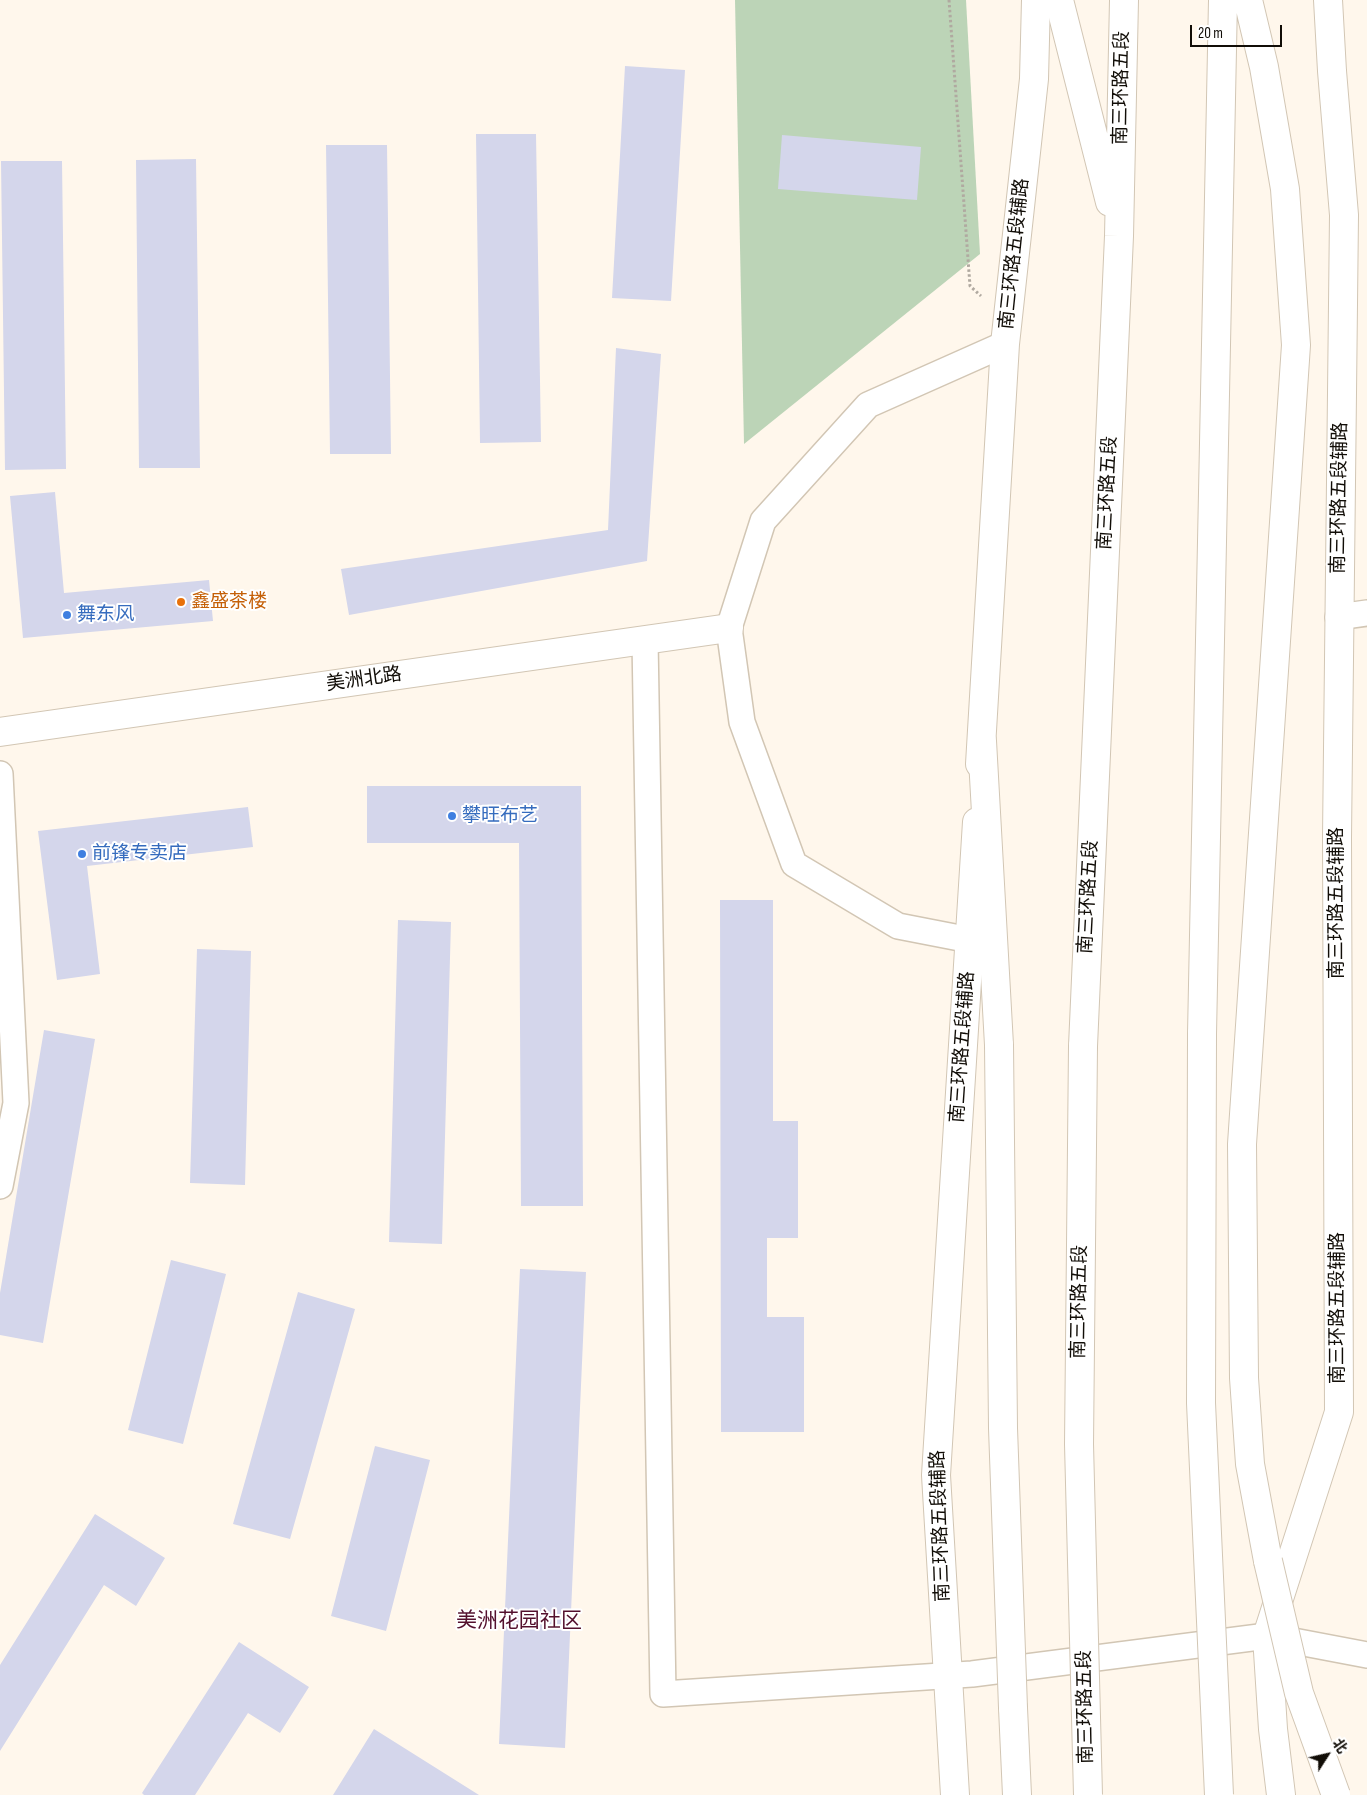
<!DOCTYPE html>
<meta charset="utf-8">
<style>
body{margin:0}
#map{position:relative;width:1367px;height:1795px;overflow:hidden;background:#fff7ec;font-family:"Sofia Sans Condensed","Noto Sans SC",sans-serif}
canvas{display:block}
.north{position:absolute;left:1302px;top:1730px;width:50px;height:50px;-webkit-text-stroke:4px #fff;paint-order:stroke;rotate:55deg;font-size:14px;font-weight:700;line-height:20px;text-align:center;color:#110d07}
.north::after{content:'';display:block;margin:auto;width:18px;height:22px;background:#110d07;clip-path:polygon(50% 0,100% 100%,50% 72%,0 100%)}
.scale{position:absolute;left:1190px;top:25px;width:92px;height:22px;box-sizing:border-box;border:2px solid #110d07;border-top:0;padding-left:6px;font-size:15px;line-height:18px;white-space:nowrap;color:#110d07;-webkit-text-stroke:4px #fff;paint-order:stroke}
</style>
<div id="map">
<canvas width="1367" height="1795"></canvas>
<div class="north">北</div>
<div class="scale">20 m</div>
</div>
<script>
const ctx = document.querySelector('canvas').getContext('2d');
ctx.lineJoin = 'round';
function paint(path, color) {
  ctx.fillStyle = color;
  ctx.fill(path, 'evenodd');
}
function strokePath(path, color, width, dash) {
  ctx.strokeStyle = color;
  ctx.lineWidth = width;
  ctx.lineCap = dash ? 'butt' : 'round';
  ctx.setLineDash(dash || []);
  ctx.stroke(path);
}
function drawText(font, color, halo, rows, align = 'center') {
  ctx.font = font + ' "Sofia Sans Condensed","Noto Sans SC",sans-serif';
  ctx.lineWidth = 4;
  ctx.setLineDash([]);
  ctx.textBaseline = 'middle';
  ctx.strokeStyle = halo;
  ctx.fillStyle = color;
  for (const [text, x, y, turn = 0] of rows) {
    ctx.save();
    ctx.translate(x, y);
    ctx.rotate((+turn || 0) * Math.PI / 180);
    ctx.textAlign = isNaN(turn) ? turn : align;
    if (halo) ctx.strokeText(text, 0, 0);
    ctx.fillText(text, 0, 0);
    ctx.restore();
  }
}
paint(new Path2D(`
 M735 0H966L980 254 744 444Z`), '#bcd4b7');
paint(new Path2D(`
 M625 66 685 70 671 301 612 298Z
 M476 134H536L541 442 480 443Z
 M782 135 921 147 917 200 778 189Z
 M326 145H387L391 454H330Z
 M196 159 200 468H139L136 160Z
 M1 161H62L66 469 5 470Z
 M616 348 661 354 647 561 349 615 341 569 608 530Z
 M55 492 64 593 209 580 213 621 23 638 10 496Z
 M367 786H581L583 1206H521L519 843H367Z
 M248 807 253 847 87 866 100 974 57 980 38 831Z
 M720 900H773V1121H798V1238H767V1317H804V1432H721Z
 M398 920 451 922 442 1244 389 1242Z
 M197 949 251 951 245 1185 190 1183Z
 M44 1030 95 1039 43 1343 0 1335V1293Z
 M171 1260 226 1274 183 1444 128 1430Z
 M520 1269 586 1272 565 1748 499 1744Z
 M298 1292 355 1309 290 1539 233 1524Z
 M375 1446 430 1460 386 1631 331 1616Z
 M95 1514 165 1558 136 1606 104 1585 0 1751V1665Z
 M239 1642 309 1687 280 1733 248 1713 195 1795H144L142 1793Z
 M374 1729 479 1795H333Z`), '#d4d6eb');
const street = new Path2D(`
 M1338 617 1367 613
 M645 640 663 1694 972 1674 1267 1636 1367 1655
 M0 774 16 1103 0 1186
 M970 940 898 926 794 864 742 722 729 628 763 521 868 405 1005 344`);
const secondary = new Path2D(`
 M0 732 729 628
 M980 764 1005 344 1034 79 1036 0
 M955 1795 936 1475 977 822
 M1281 1795 1273 1729 1267 1636 1339 1412 1337 837 1344 215 1332 71 1328 0`);
const highway = new Path2D(`
 M1059 0 1110 202
 M1248 0 1264 67 1285 189 1296 345 1242 1144 1244 1378 1250 1464 1268 1561
 M982 741 999 1045
 M1202 1034 1223 0
 M1083 1046 1119 236 1124 0
 M1013 1708 1017 1795`);
strokePath(street, '#d2c6b4', 28);
strokePath(secondary, '#d2c6b4', 30);
strokePath(highway, '#d2c6b4', 30);
strokePath(new Path2D(`
 M949 0 970 286 981 296`), '#b0a9a0', 3, [2.5, 2.5]);
strokePath(street, '#fff', 25);
strokePath(secondary, '#fff', 28);
strokePath(highway, '#fff', 28);
const highwayBridge = new Path2D(`
 M1202 1034 1201 1403 1219 1795
 M999 1045 1003 1428 1013 1708
 M1083 1046 1079 1444 1088 1795
 M1268 1561 1299 1693 1336 1795`);
strokePath(highwayBridge, '#d2c6b4', 30, []);
strokePath(highwayBridge, '#fff', 28);
for (const [x, y, r, color] of [
 [181,602,5,"#e8710a"],
 [67,615,5,"#3f7fe0"],
 [452,816,5,"#3f7fe0"],
 [82,854,5,"#3f7fe0"]
]) {
  const dot = new Path2D();
  dot.arc(x, y, r, 0, 2 * Math.PI);
  ctx.fillStyle = color;
  ctx.fill(dot);
  strokePath(dot, '#fff', 2);
}
drawText('19px', '#110d07', '#fff', [
 ["南三环路五段",1122,88,-89],
 ["南三环路五段辅路",1015,254,-84],
 ["南三环路五段",1108,493,-87],
 ["南三环路五段辅路",1340,498,-89],
 ["美洲北路",364,680,-8],
 ["南三环路五段",1089,897,-87],
 ["南三环路五段辅路",1337,903,-90],
 ["南三环路五段辅路",963,1047,-86],
 ["南三环路五段",1080,1302,-89],
 ["南三环路五段辅路",1338,1308,-90],
 ["南三环路五段辅路",941,1526,-92],
 ["南三环路五段",1086,1707,-91]
]);
drawText('19px', '#c56008', '#fff', [
 ["鑫盛茶楼",191,602]
], 'left');
drawText('19px', '#366cbe', '#fff', [
 ["舞东风",77,615],
 ["攀旺布艺",462,816],
 ["前锋专卖店",92,854]
], 'left');
drawText('21px', '#53102d', '#fff', [
 ["美洲花园社区",519,1622]
]);
</script>
